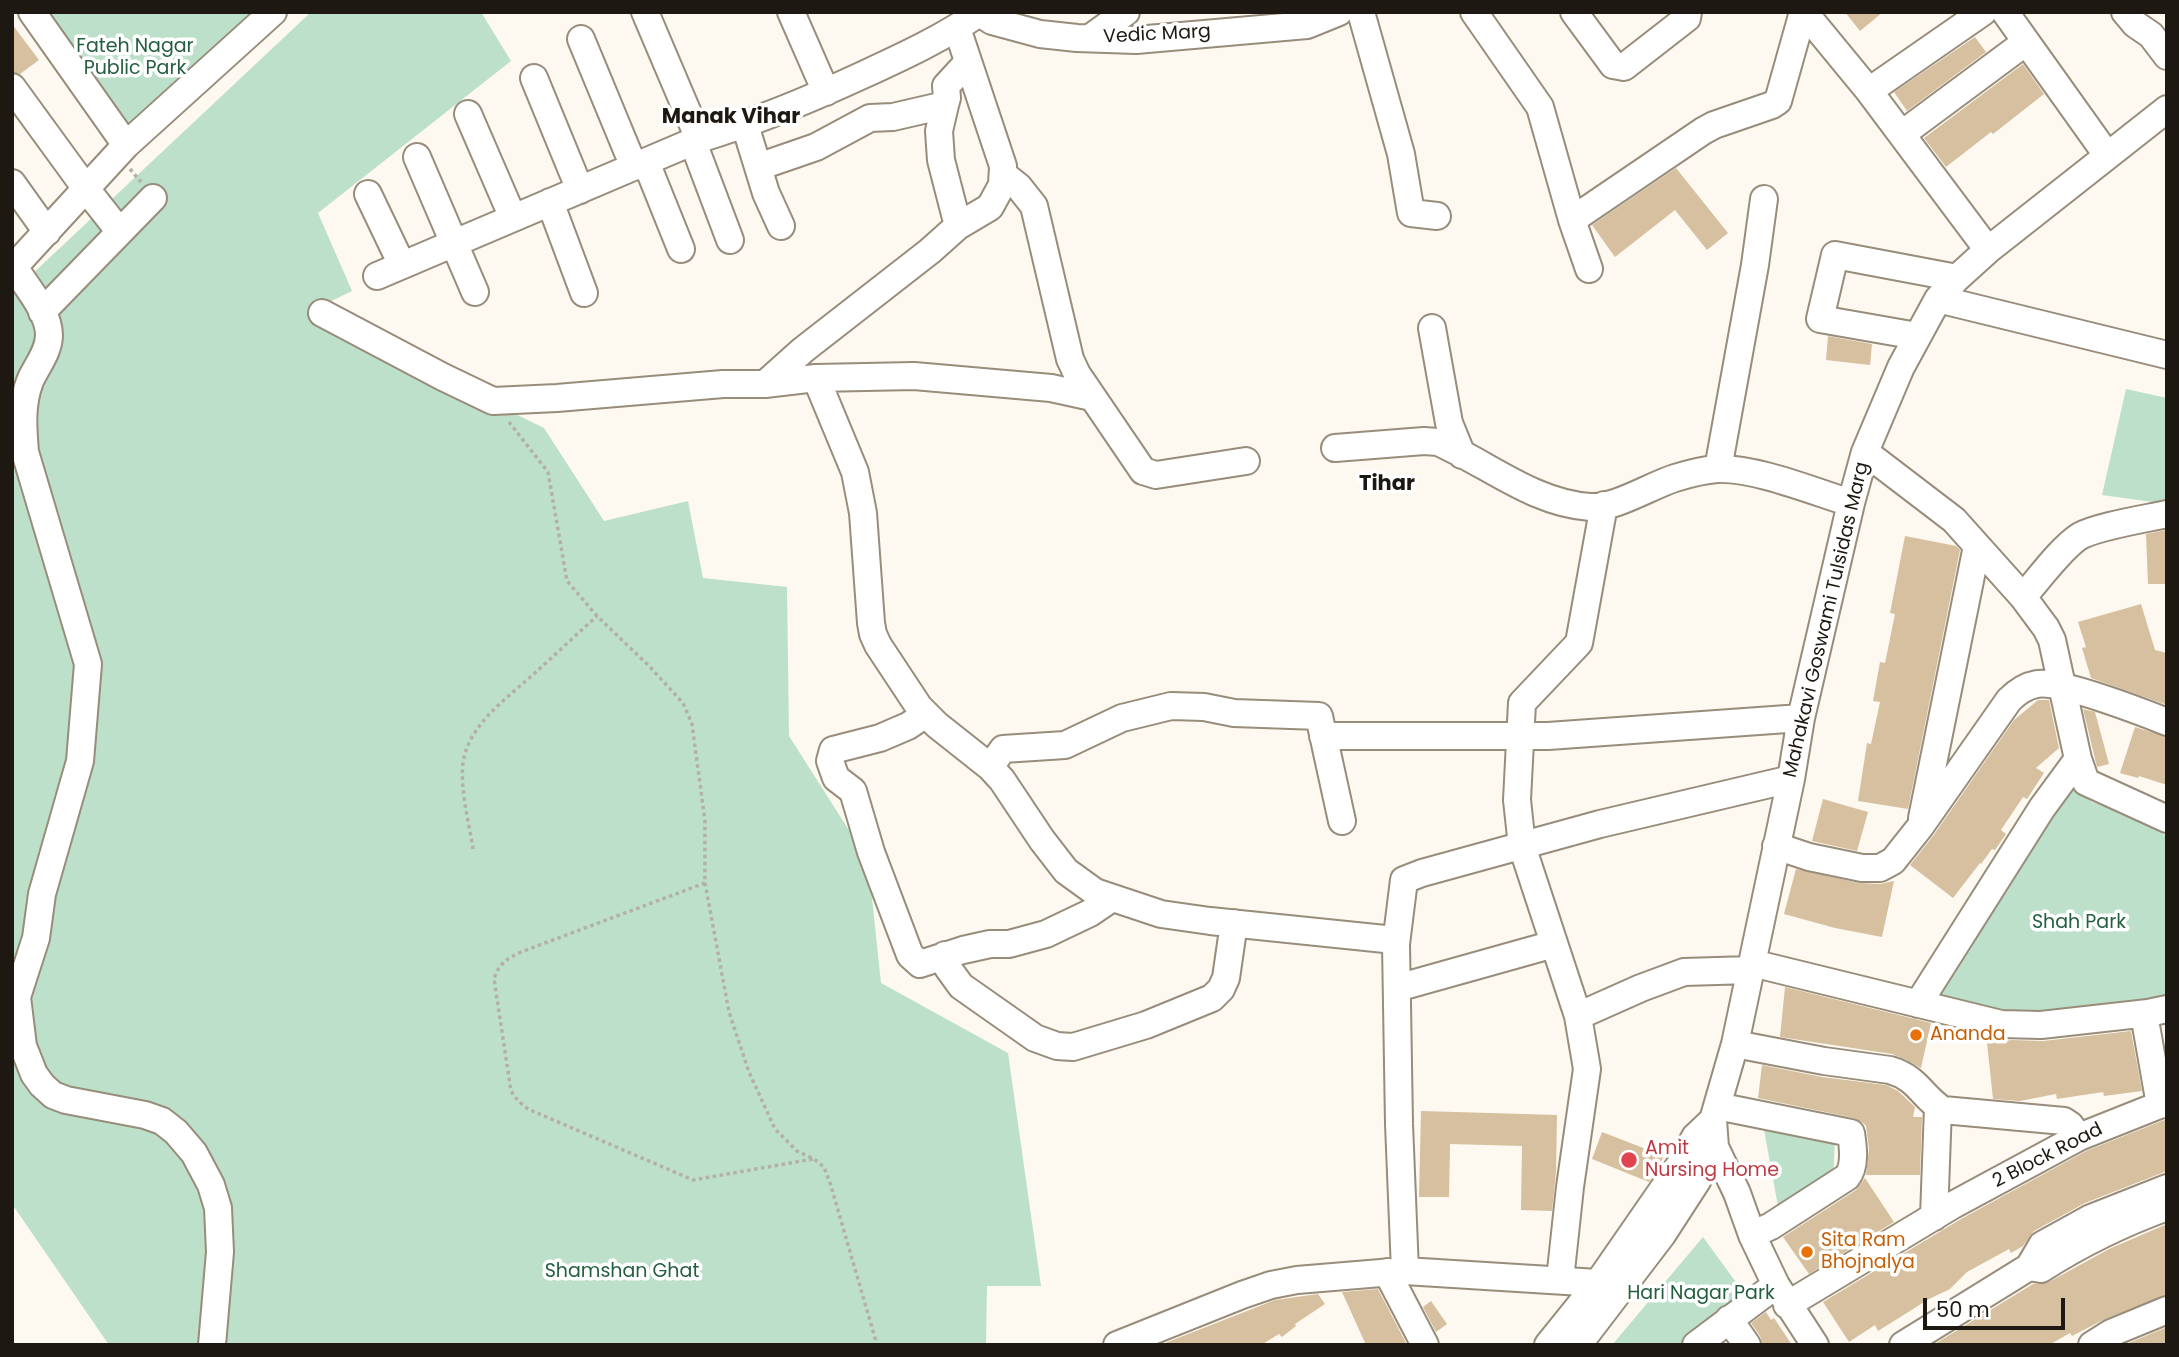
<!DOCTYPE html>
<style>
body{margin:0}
#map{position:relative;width:2179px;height:1357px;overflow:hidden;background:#fdf8f0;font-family:Poppins,sans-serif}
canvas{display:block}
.frame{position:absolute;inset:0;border:14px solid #1d1811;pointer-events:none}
.scale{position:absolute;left:1923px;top:1298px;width:142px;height:32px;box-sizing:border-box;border:4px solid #1d1811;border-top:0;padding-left:9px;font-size:21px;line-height:24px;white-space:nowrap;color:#1d1811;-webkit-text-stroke:5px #fff;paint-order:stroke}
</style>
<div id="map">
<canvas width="2179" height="1357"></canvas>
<div class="frame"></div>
<div class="scale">50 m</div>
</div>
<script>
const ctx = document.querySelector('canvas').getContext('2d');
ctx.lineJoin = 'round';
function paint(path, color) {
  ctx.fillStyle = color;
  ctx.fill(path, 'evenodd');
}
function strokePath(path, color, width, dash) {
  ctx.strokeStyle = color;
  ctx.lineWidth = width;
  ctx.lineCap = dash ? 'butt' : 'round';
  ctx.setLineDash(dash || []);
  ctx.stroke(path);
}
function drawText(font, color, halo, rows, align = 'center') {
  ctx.font = font + ' Poppins,sans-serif';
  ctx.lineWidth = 7;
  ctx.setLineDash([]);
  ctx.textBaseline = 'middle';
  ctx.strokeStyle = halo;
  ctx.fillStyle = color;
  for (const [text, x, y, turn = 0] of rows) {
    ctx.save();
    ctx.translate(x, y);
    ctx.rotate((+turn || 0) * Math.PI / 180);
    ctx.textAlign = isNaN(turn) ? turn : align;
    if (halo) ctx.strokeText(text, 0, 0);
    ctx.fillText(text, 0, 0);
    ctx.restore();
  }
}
paint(new Path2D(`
 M46 12H259L126 126Z
 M311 12H481L511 61 318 213 352 291 323 305 356 336 544 428 604 521 688 501 703 578 787 587 789 736 868 860 881 983 1008 1053 1041 1286H987L986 1345H109L12 1204V293Z
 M2126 389 2167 398V504L2102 495Z
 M2069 782 2092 802 2146 821 2167 837V1000L2003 1016 1924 996Z
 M1762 1119 1835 1139 1833 1181 1780 1217Z
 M1703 1237 1749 1300 1693 1345H1612Z`), '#bde0ca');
paint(new Path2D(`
 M1845 12H1883L1860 31Z
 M12 24 39 60 20 74 12 72Z
 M1975 37 1986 52 1907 111 1894 92Z
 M2023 64 2044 94 1993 134 1991 132 1946 167 1924 138Z
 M1676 168 1728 233 1707 250 1675 210 1615 257 1592 225Z
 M1828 336 1872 344 1870 365 1826 360Z
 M2167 530V584H2148L2146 534Z
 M1905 536 1956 546 1960 550 1908 809 1858 801 1867 743 1871 744 1880 702 1873 701 1880 662 1885 663 1895 614 1890 613Z
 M2141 604 2155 650 2167 653V705L2091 678 2082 648 2086 647 2078 622Z
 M2038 700H2049L2059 748 2036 768 2044 773 2027 799 2023 797 2001 830 2006 834 1995 850 1992 849 1981 864 1980 863 1953 898 1910 865 1933 836 2014 720Z
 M2083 709 2095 712 2109 764 2097 767Z
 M2135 727 2167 737V785L2139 776 2138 778 2120 773Z
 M1823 799 1868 812 1857 851 1812 841Z
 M1796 869 1859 883 1880 884 1894 881 1882 937 1835 928 1784 914Z
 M1785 987 1931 1023 1921 1068 1907 1060 1892 1054 1780 1037Z
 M2131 1031 2142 1091 2104 1096 2103 1092 2057 1099 2056 1094 2020 1101 1993 1099 1987 1043 2012 1040 2043 1041Z
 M1762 1065 1822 1077 1886 1085 1898 1091 1915 1107 1913 1117H1922L1920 1175H1866L1869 1149 1866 1126 1863 1123 1854 1118 1758 1098Z
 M1421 1111 1557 1115 1556 1172 1552 1211 1521 1210 1522 1146 1450 1144 1449 1197H1419Z
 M2167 1119V1171L2085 1203 2034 1231 2023 1246 2011 1253 2009 1249 1967 1272 1950 1289 1929 1299 1878 1331 1875 1325 1849 1342 1823 1302 1961 1219 2086 1151Z
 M1602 1132 1664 1156 1649 1182 1592 1159Z
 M1865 1178 1894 1222 1809 1274 1783 1237 1856 1190Z
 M2167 1224V1295L2105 1319 2072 1336 2070 1333 2049 1345H1933L2033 1284 2049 1282 2109 1249Z
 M1378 1289 1407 1345H1366L1342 1292Z
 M1318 1294 1325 1304 1295 1324 1296 1326 1282 1337 1279 1334 1261 1345H1160L1275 1300Z
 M1431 1301 1447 1324 1436 1332 1423 1307Z
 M1766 1312 1771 1320 1774 1318 1792 1345H1763L1760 1336 1751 1323Z
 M2167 1327V1345H2124Z`), '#d6c09f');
const minor = new Path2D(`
 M32 12 126 145
 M645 12 699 139
 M791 12 826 92
 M978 12 992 21 1040 34 1077 38 1136 40 1307 25 1339 12
 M1361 12 1401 154 1411 213 1437 216
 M1474 12 1540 107 1572 220 1589 269
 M1574 12 1613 65 1624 67 1687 18 1688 12
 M1804 12 1869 91 1988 250
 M2005 12 2107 155
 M2125 12 2135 24 2151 35 2167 56
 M1090 38 1126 12
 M581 39 634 167
 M534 78 580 190
 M12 87 87 190 120 232
 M1869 91 1983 12
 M945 105 939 131 941 160 958 226
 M468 114 513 218
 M745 125 766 193 781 226
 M1902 134 2026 42
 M693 142 730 240
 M417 157 475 292
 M646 162 681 249
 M758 167 816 147 870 118 893 117 945 105 947 98 946 86 968 62
 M1004 175 1019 187 1034 206 1070 359 1077 374 1143 471 1156 475 1246 461
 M12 183 47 232
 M368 194 402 265
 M550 202 584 293
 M1572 220 1703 131 1714 125 1772 105 1778 101 1803 12
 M14 267C26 286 49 312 49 335 49 352 36 367 30 381 21 404 23 428 25 452L88 664 80 761 42 894 36 938 17 997 23 1046 34 1074 42 1085 53 1095 66 1100 145 1115 162 1121 176 1132 194 1153 211 1185 218 1208 220 1252 212 1345
 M12 269 126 145 273 12
 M377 276 699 139C756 122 811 99 865 74 904 56 943 38 979 13
 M1938 299 2167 355
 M42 312 153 198
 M322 313 443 377 493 401 557 398 723 384H765L803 350 930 251 958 226 990 207 1002 185 1003 166 957 28
 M1432 328 1449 423 1462 455
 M1917 336 1820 319 1835 255 1957 278
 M816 378 914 376 1051 388 1092 397
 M765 384 816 378 855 472 863 513 871 623 873 634 878 645 919 707 937 725 990 767 1002 780 1042 840 1066 871 1095 892 1161 914 1210 921 1385 939 1396 944 1404 880 1422 873 1600 824 1791 779
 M1335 448 1424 441 1438 442C1488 464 1533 503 1590 507 1614 509 1650 486 1675 478 1688 474 1703 470 1717 469 1754 467 1815 492 1851 503
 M1865 452 1954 520 2023 597 2046 628 2052 640 2078 759 2086 782 2167 819
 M1718 469 1755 265 1764 199
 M2023 597C2038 580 2062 547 2080 536 2099 526 2144 519 2167 514
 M926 714 908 726 880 738 833 750 830 761 836 778 853 791 871 852 910 955 920 964 963 950 990 944H1009L1046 934 1090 913 1112 898
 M1323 736H1548L1801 718
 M990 767 1003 749 1065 745 1122 718 1171 706 1204 707 1234 713 1319 716 1342 821
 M1922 818 1977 546
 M1776 846 1809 857 1862 868H1880L1893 861 1920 827 2009 700C2017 692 2025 686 2037 684 2059 680 2142 712 2167 722
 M1396 944 1399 1124 1405 1271
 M945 955 948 968 961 986 1035 1038 1057 1046 1073 1047 1146 1025 1212 998 1221 989 1226 978 1234 923
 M1752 963 2001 1024 2041 1025 2148 1013 2167 1009
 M1397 988 1554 944
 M1918 1004 2042 808 2078 759
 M2144 1014 2160 1105
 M1578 1016 1641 988 1684 972 1750 970
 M1735 1044 1824 1061 1890 1070C1918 1078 1922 1097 1943 1110L2064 1121 2070 1125 2079 1137
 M1717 1106 1851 1133C1853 1146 1856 1166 1847 1177L1771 1226 1752 1235
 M1715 1147 1737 1193 1752 1235 1776 1285 1815 1345
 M1934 1217 1938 1107
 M2029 1267 2042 1245 2091 1218 2167 1188
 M1387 1272 1425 1345
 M1560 1280 1570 1187 1587 1069 1578 1016 1522 846 1517 800 1522 703 1579 643 1604 505
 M1787 1305 1953 1205 2079 1137 2167 1102
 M1729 1319 1747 1345
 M1117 1345 1242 1295 1271 1285 1297 1280 1405 1271 1598 1283
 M1548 1345 1598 1283 1679 1166 1695 1137 1713 1120
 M1578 1345 1662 1235 1697 1181 1715 1147 1713 1120 1735 1044 1791 779 1801 718 1851 503 1865 452 1901 367 1938 299 1957 278 1988 250 2167 109
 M1696 1345 1776 1285
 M1903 1345 2029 1267 2041 1269C2080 1244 2123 1223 2167 1207
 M2092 1345 2111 1333 2167 1310`);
strokePath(minor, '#988c7a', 30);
strokePath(new Path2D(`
 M130 169 141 182
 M509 422 548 472 567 581 597 616 649 666 683 703 692 724 705 821V883L729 1012 749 1072 775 1129 797 1151 814 1159 824 1167 831 1186 877 1345
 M473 849C469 822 460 791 463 763 468 724 510 696 537 671 557 653 577 634 597 616
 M705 883 521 952C507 959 499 963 494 979L511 1091 518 1101 528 1109 693 1180 813 1159`), '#b4afa7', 3.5, [3.5, 3.5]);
strokePath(minor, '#fff', 26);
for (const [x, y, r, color] of [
 [1916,1035,7,"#e8710a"],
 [1629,1160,9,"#e0444e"],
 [1807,1252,7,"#e8710a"]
]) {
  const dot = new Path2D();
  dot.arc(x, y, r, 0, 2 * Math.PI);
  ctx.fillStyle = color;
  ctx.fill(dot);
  strokePath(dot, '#fff', 2.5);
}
drawText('19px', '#1d1811', '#fff', [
 ["Vedic Marg",1157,35,-3],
 ["Mahakavi Goswami Tulsidas Marg",1827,620,-77],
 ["2 Block Road",2048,1156,-27]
]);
drawText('19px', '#235e3f', '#fff', [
 ["Fateh Nagar",135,47],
 ["Public Park",135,69],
 ["Shah Park",2079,923],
 ["Shamshan Ghat",622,1272],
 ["Hari Nagar Park",1701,1294]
]);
drawText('19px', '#c56008', '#fff', [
 ["Ananda",1930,1035],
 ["Sita Ram",1821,1241],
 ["Bhojnalya",1821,1263]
], 'left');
drawText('19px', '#be3a42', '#fff', [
 ["Amit",1645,1149],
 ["Nursing Home",1645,1171]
], 'left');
drawText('bold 21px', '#1d1811', '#fff', [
 ["Manak Vihar",731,118],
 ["Tihar",1387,485]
]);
</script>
